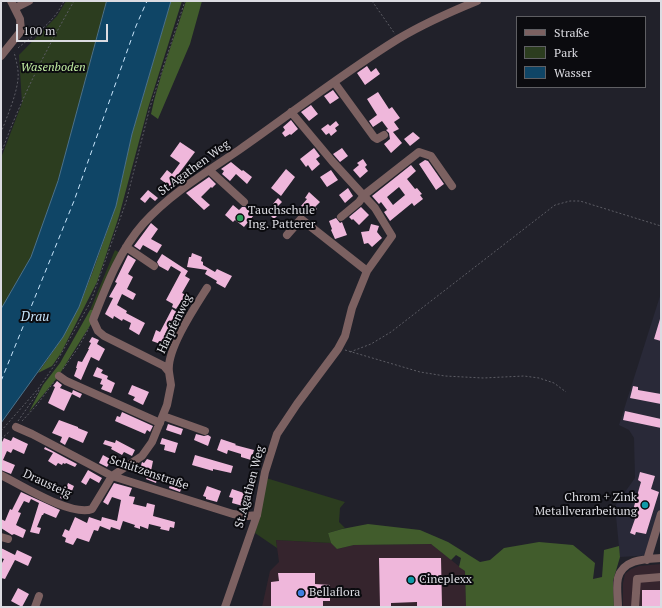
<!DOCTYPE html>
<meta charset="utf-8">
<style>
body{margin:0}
#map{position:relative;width:662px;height:608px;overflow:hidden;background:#21212a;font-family:"PT Serif",serif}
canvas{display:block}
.frame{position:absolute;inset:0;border:2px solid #dcdce2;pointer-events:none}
.legend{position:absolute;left:516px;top:16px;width:130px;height:72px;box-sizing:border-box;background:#0b0b0f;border:1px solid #5f5f63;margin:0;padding:5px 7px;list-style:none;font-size:12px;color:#dcdce2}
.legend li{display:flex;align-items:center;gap:8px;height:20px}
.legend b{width:20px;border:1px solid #5f5f63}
.scale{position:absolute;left:16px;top:24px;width:92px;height:18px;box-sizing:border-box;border:2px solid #dcdce2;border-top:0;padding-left:5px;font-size:12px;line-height:14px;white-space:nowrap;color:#dcdce2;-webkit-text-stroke:3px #0b0b0f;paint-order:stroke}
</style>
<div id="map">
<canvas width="662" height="608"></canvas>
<div class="frame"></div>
<ul class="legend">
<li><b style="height:5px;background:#7c6161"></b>Straße</li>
<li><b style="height:11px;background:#2c3d1f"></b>Park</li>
<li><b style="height:11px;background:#0f4566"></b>Wasser</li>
</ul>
<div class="scale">100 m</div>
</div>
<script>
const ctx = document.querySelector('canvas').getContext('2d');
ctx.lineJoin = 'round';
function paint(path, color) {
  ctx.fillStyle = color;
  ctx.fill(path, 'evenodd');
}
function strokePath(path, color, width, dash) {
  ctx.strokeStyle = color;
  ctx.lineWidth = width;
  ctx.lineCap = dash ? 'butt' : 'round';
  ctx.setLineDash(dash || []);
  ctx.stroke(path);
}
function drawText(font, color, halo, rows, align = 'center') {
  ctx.font = font + ' "PT Serif",serif';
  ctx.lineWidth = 4;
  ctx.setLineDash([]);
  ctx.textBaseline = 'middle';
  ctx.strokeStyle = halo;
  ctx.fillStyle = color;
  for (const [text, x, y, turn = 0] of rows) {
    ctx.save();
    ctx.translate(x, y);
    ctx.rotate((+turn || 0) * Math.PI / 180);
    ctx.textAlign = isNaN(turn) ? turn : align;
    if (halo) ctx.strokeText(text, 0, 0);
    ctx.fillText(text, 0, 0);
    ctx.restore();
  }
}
paint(new Path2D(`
 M276 540 331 543 337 549 354 545 431 544 465 571 466 607H262L270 571 279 562Z
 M661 564V607H623V583L625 574 631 569 639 566Z`), '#35242d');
paint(new Path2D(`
 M661 293V529L653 555 620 557 615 506 635 478 634 438 629 430 619 425Z`), '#292938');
paint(new Path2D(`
 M66 1H107L58 181 31 257 1 309V158L22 103 19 55 57 16Z
 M115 250 120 253 95 310H90Z
 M266 478 345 502 340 508 339 522 345 528 328 533 331 543 276 540 277 548 255 533Z`), '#2c3d1f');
paint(new Path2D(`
 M171 1H182L148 108 119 216 97 282 61 353 52 366 38 373 63 337 79 307 93 271 116 206 132 134Z
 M186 1H202L190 44 158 119 151 114C159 76 174 39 186 1Z
 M90 310H95L91 324 57 378 29 412 43 385 60 363Z
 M368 524 420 530 448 542 480 562 490 560 504 548 539 542 573 545 595 563 593 579 602 577 604 550 619 546 620 557 613 581 614 607H466L465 571 459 567 461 558 456 555 451 560 431 544 354 545 337 549 331 543 328 533 342 529Z`), '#415c2c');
const water = new Path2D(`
 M107 1H171L132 134 116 206 79 307 63 337 1 423V309L31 257 58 181Z`);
paint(water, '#0f4566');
strokePath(water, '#4c728b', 1);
strokePath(new Path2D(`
 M1 381 74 201 136 26 147 1`), '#c7e4fa', 1, [5, 4]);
paint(new Path2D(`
 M367 66 371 72 376 68 380 74 365 85 357 73Z
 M333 90 339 98 330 104 324 96Z
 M378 92 389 109 392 107 400 118 394 122 399 129 393 132 402 143 391 153 384 144 390 139 389 133 386 130 388 129 382 121 373 127 369 121 377 115 367 99Z
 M311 105 318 114 309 121 301 112Z
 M291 120 298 129 291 135 290 134 285 137 282 133 285 130 283 127Z
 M336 121 339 125 335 128 337 131 331 136 329 133 326 135 321 129 328 124 330 126Z
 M413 132 420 138 410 146 404 139Z
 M180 142 195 152 180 172 182 173 178 179 177 178 171 187 160 179 167 170 172 174 180 163 170 156Z
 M314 148 320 156 316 159 320 164 312 171 308 165 306 167 300 159Z
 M342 148 348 156 340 162 333 154Z
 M363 159 367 165 365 167 368 171 360 178 353 170 359 165 357 163Z
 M425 160 428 161 444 184 436 190 419 164Z
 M231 162 242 171 243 170 252 177 247 184 236 174 230 181 222 174 224 171 221 169Z
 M411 165 416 171 407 179 415 189 417 188 422 194 420 195 423 199 414 206 412 203 390 221 384 212 387 210 381 202 379 204 372 196ZM399 187 405 195 393 205 387 197Z
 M286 169 295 177 281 196 271 188Z
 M331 170 338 180 327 187 320 177Z
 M209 177 216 184 212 188 211 187 201 197 210 205 204 210 186 193Z
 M348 188 353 196 345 203 339 195Z
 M148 190 158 198 155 201 150 197 145 203 140 199Z
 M309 192 320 202 315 207 317 209 311 215 301 206 307 199 305 198Z
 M278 198 282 202 277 207 282 211 274 219 268 213 274 206 272 205Z
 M233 205 239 210 242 207H245L254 215 244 227 235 220 233 222 225 215Z
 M361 207 369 215 359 225 353 219 352 220 349 217Z
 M336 218 340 223 342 222 347 235 335 239 331 230 332 229 329 221Z
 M151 223 158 229 151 239 162 245 157 253 143 245 140 250 134 246Z
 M371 224 379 226 377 232 382 238 372 247 368 243 364 244 361 232 369 231Z
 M192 253 202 257 201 261 203 262V265L215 272 217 269 232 276 225 288 216 283 217 281 205 274 207 270 187 267 189 257H191Z
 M162 254 188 271 185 276 190 279 182 293 193 299 190 305 182 300 176 309 172 307 173 304 166 300 181 272 171 266 168 271 159 266 157 262Z
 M128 255 136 260 128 274 133 277 127 289 136 294 133 300 122 294 117 305 127 311 126 313 145 323 139 335 129 329 131 323 123 319 122 321 114 316 113 319 105 314 113 298 109 297 117 283 115 282Z
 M172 309 183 316 180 321 179 320 172 332 171 338 166 336 163 345 152 341 156 330 160 332Z
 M660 319H661V341L654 339Z
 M92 337 99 340 97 344 105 349 99 361 91 357 81 380 74 376 77 368H76L78 361 82 362 89 349H88L91 343 89 342Z
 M97 367 103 370 101 373 108 376 107 379 115 383 111 393 101 389 103 385 100 384 102 379 93 376Z
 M57 381 62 385 60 388 72 393 73 390 82 394 80 398 72 394 64 411 48 403 55 387 53 386Z
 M132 385 149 392 143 405 133 400 135 397 128 394Z
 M633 386 638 387V390L661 394V404L630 398Z
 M625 411 661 419V428L623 420Z
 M122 412 153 426 150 432 147 430 145 434 115 421 117 416 120 417Z
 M59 420 78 427V428L88 432 83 443 69 437 65 445 60 442 62 437 52 433Z
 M168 424 183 429 181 435 166 430Z
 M196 434 204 436 208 435 211 437 208 446 194 440Z
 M13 437 28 444 24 454 13 449 11 453 7 451 3 460 15 465 11 474 1 470V444L4 438 11 441Z
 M162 438 178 443 175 453 164 450 165 445 160 444Z
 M221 439 236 444 235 445 254 450 251 460 241 457V454L228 450 227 454 217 450Z
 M105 440 115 443 116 440 135 450 132 456 124 452 122 455 111 449 112 447 103 444Z
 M45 447 77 464 75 467 66 463 65 464 63 463 62 465 58 463 56 466 48 461 53 453 44 449Z
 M103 455 112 460 107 467 99 463Z
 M195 455 233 466 231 473 213 469V471L192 465Z
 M147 459 153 461 151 471 159 474 156 483 146 479 148 475 139 472 142 462 144 463Z
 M88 470 102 478 99 483 90 478 86 485 81 482Z
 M640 472 655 476 651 489 659 492 646 534 636 532 635 535 630 533 635 519 631 517 641 482 638 480Z
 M172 478 184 482 180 492 169 488Z
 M68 483 74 486 68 501 60 498 64 488 66 489Z
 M114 483 132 488 129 496 135 497 133 504 146 507 147 503 155 505 153 516 175 522 174 528 170 527 169 531 160 529 161 527 149 524 148 529 140 526V529L134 527 135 525 123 521 120 530 111 527 110 530 100 526 98 531 94 530 89 542 77 538 73 545 65 542 66 538 62 536 65 529 69 531 75 517 87 523 89 517 101 521 102 517 117 521 121 500 112 497 108 505 103 502Z
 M207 486 221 491 217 502 206 499V497L203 496Z
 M232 489 247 494 243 506 232 503 233 498 229 497Z
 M21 492 60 510 56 518 44 513 43 515H42L37 527 41 528 39 534 30 532 39 503 31 499 29 503 24 501 18 512 21 513 16 525 26 530 23 538 14 534 12 535 1 528V519L5 521 10 509 12 510Z
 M1 548 15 555 17 550 32 557 28 566 15 560 5 579 1 578V565L4 559 1 558Z
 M379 558H441L442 606H417V602L391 603V606H380Z
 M278 573H315V584L330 585V601H323V607H271V582L279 581Z
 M18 588 29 594 22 607 11 601Z
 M642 590H661V607H642Z`), '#efb7db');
strokePath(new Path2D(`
 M372 1 395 34
 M18 48C38 31 52 25 64 1
 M1 133C7 116 16 97 18 79 19 70 16 60 14 52
 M1 154C20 100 46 50 74 1
 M345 350 420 372 445 376 483 378 524 376 539 378 554 383 566 392
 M350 352 371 344 391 332 555 205 570 201H580L661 226
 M63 369 78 348 89 328
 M18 421 39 391 38 389
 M22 421 36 406 54 382
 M1 431 38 389 56 363 91 301 126 202 150 107 185 1
 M1 439 10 431`), '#5d5d65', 1, [2, 2]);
strokePath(new Path2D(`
 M15 8 29 1
 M1 56 21 31 20 19 11 1
 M334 82 374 137 377 139 384 135
 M209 170 244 202
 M341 217 359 202 364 195 419 152 431 156 452 186
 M287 235 301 219 367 271
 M126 247 154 266
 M169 372C166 350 195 307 207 288
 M59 376 66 381 160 423
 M163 416 205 431
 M16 427 32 434 112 476 233 514 248 516 257 515
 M1 475C21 485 72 517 92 509L112 476 142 456 152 442 167 405 171 385 169 372 164 366 104 336 98 331 93 320C106 287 119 251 143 224 170 194 205 173 239 150 292 113 343 73 398 39 423 24 450 12 477 1
 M1 537 8 539
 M647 560 661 514
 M35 607 39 596
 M225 607 257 515 265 472 277 434 297 404 338 349 345 336 352 308 367 271 392 236 375 208 332 161 291 112
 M618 607C618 598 616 587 618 578 623 559 645 559 661 558
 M635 607 637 579 661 577`), '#7c6161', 8);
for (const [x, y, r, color] of [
 [240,218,4,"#2e9e5b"],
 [645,505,4,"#0f9aa8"],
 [411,580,4,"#0f9aa8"],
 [301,593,4,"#3f7fe0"]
]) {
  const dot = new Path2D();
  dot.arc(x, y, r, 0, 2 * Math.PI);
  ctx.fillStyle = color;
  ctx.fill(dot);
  strokePath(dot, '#0b0b0f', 1.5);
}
drawText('italic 12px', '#c3eea3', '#0b0b0f', [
 ["Wasenboden",53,68]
]);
drawText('12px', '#dcdce2', '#0b0b0f', [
 ["St.Agathen Weg",194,168,-36],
 ["Harpfenweg",175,324,-64],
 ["Schützenstraße",149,473,19],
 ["Drausteig",47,484,25],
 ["St.Agathen Weg",250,487,-75]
]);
drawText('12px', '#dcdce2', '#0b0b0f', [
 ["Tauchschule",248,211],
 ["Ing. Patterer",248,225],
 ["Chrom + Zink",637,498,"right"],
 ["Metallverarbeitung",637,512,"right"],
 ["Cineplexx",419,580],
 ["Bellaflora",309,593]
], 'left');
drawText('italic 13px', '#c7e4fa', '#0b0b0f', [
 ["Drau",35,317]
]);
</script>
